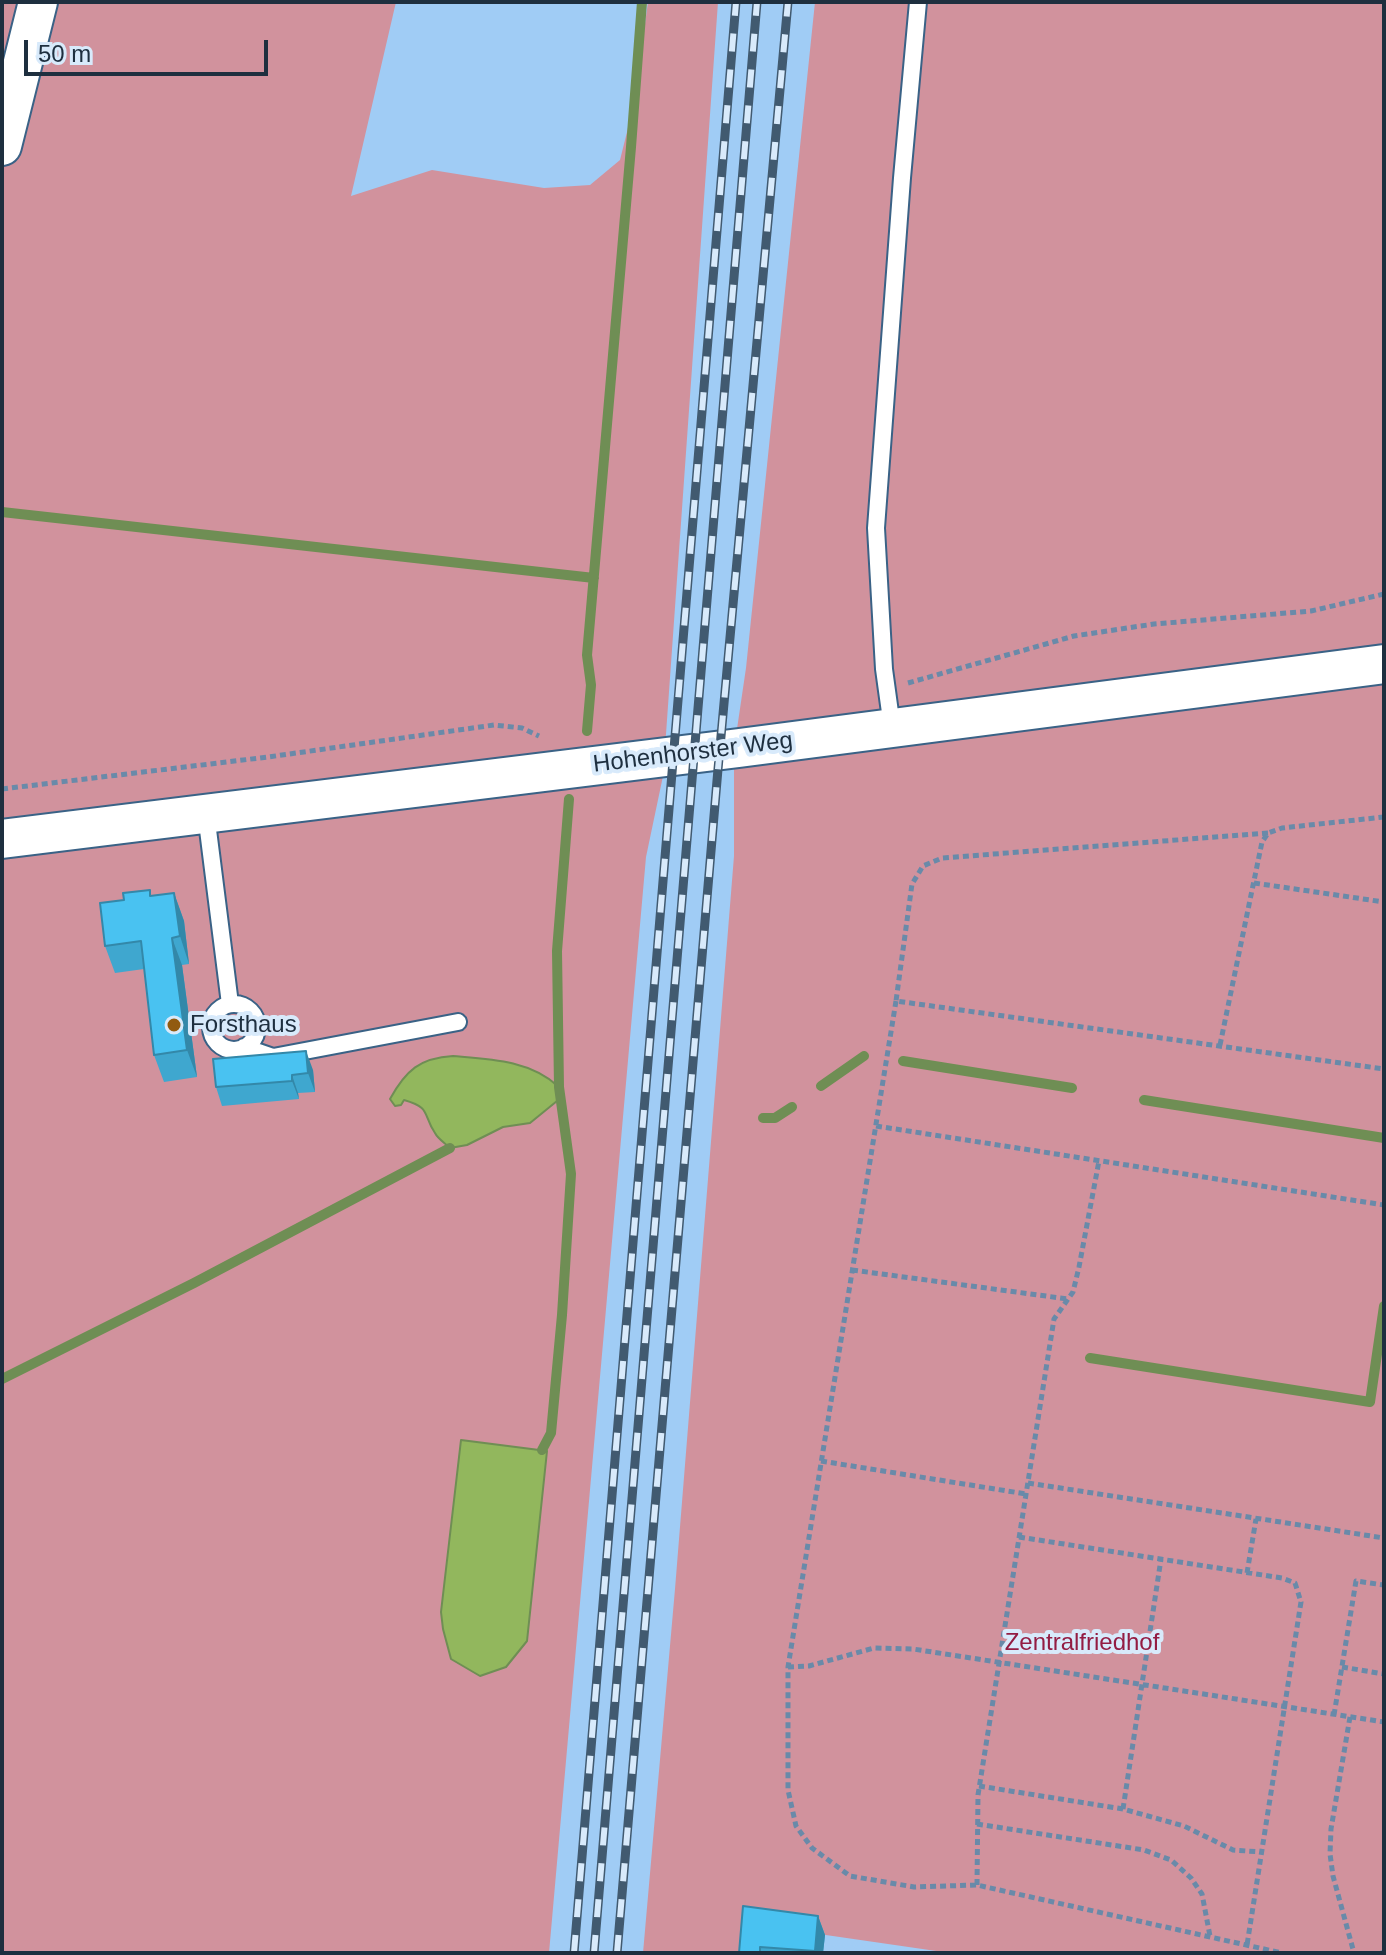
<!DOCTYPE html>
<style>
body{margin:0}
#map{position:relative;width:1386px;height:1955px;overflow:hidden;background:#a0ccf5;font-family:Arial,sans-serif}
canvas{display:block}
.frame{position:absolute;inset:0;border:4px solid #1e2f3f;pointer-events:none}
.scale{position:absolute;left:24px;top:40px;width:244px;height:36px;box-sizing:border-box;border:4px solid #1e2f3f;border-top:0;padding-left:10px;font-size:24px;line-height:28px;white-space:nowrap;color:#1e2f3f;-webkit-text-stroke:6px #d8eafb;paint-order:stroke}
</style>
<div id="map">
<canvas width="1386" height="1955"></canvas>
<div class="frame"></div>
<div class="scale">50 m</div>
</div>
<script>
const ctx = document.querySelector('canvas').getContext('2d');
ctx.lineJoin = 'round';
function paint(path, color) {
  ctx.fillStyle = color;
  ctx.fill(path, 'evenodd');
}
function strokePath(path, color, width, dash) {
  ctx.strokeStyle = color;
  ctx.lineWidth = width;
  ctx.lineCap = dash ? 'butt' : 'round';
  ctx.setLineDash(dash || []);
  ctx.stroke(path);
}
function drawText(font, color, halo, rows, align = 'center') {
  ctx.font = font + ' Arial,sans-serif';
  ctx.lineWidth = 8;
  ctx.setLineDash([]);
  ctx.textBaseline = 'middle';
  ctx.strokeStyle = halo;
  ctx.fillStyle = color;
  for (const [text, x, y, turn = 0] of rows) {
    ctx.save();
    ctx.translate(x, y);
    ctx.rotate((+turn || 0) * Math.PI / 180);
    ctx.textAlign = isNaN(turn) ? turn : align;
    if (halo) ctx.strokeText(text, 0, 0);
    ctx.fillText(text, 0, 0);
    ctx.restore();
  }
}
paint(new Path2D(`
 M2 2H396L351 196 432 170 544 188 590 185 620 160 634 104 648 2H718L663 776 646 857 549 1953H2Z
 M815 2H1384V1953H950L750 1924 747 1953H643L675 1589 734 856V767L737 729 746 668Z`), '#d1929d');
const water = new Path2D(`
 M453 1056C489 1059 530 1060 559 1087L557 1101 530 1123 503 1127 467 1145 450 1148C445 1143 438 1139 435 1133 422 1114 432 1108 404 1100L401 1105 395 1106 390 1099C406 1070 420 1058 453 1056Z
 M461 1440 547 1451 527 1641 506 1667 480 1676 451 1659 443 1629 441 1612Z`);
paint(water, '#92b75d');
strokePath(water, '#6f8e54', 2);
strokePath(new Path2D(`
 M2 512 594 578
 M587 731 591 685 587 655 631 147 642 2
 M903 1061 1072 1088
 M821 1086 864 1056
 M1144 1100 1384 1138
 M763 1118H775L792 1107
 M1090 1358 1370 1402 1384 1306
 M2 1379 194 1283 450 1148
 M542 1450 551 1433 562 1315 571 1174 559 1087 557 951 569 799`), '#6f8e54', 10);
const service = new Path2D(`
 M892 727 884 669 876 528 902 178 918 2
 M206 814 230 1004
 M211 1027a23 23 0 1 1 46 0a23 23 0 1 1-46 0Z
 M244 1047 273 1057 458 1022`);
const tertiary = new Path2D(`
 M2 146 38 2
 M2 839 739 748 1384 664`);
strokePath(service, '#3a6286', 20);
strokePath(tertiary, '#3a6286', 42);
strokePath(new Path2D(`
 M908 683 1074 636 1154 624 1311 611 1384 594
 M2 789 268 757 494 725 522 728 539 736
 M1268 833 942 858 923 866 912 884 896 1001 1384 1069
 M1254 883 1384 902
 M896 1001 788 1667V1790L796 1826 812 1848 850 1876 914 1887 977 1885 1282 1953
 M1220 1045 1262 842 1268 833 1282 828 1384 817
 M876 1126 1384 1205
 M852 1270 1068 1299
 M821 1461 1026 1494
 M1028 1483 1384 1538
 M1019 1537 1282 1578 1295 1583 1301 1602 1247 1945
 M1247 1573 1256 1519
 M788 1667 809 1666 874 1648 913 1649 1384 1722
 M1342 1667 1384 1674
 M1334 1715 1356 1581 1384 1585
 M1350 1717 1331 1829 1330 1854 1333 1876 1354 1953
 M979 1786 1123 1809 1184 1826 1233 1850 1261 1852
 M1123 1809 1161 1559
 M977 1824 1144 1850 1171 1860 1191 1878 1202 1894 1210 1936
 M977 1885 978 1795 1054 1319 1073 1292 1079 1267 1099 1161
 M1381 1953 1384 1952`), '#698aa9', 5, [6, 4]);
strokePath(service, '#fff', 16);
strokePath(tertiary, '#fff', 38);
const rail = new Path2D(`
 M574 1953 736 2
 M594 1953 757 2
 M617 1953 718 769 788 2`);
strokePath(rail, '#415a70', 9);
strokePath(rail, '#d8eafb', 6, [18]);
paint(new Path2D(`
 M174 893 184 921 189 964 182 965 197 1077 164 1082 154 1055 144 969 115 973 105 946 152 896Z
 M313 1070 315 1092 298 1093 299 1099 222 1106 216 1087Z
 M818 1916 825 1935 823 1953H739Z`), '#3fa7cf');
paint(new Path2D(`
 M174 893 184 921 189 964 180 936Z
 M172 938 182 965 197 1077 187 1050Z
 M306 1051 313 1070 315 1092 308 1073Z
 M292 1075 298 1093 299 1099 292 1081Z
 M818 1916 825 1935 823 1953H816L815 1951Z`), '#3388a9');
const building = new Path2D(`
 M150 890V896L174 893 180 936 172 938 187 1050 154 1055 141 941 105 946 100 903 124 900 123 893Z
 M306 1051 308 1073 292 1075V1081L216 1087 213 1059Z
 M743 1906 818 1916 815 1951 760 1947V1953H739Z`);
paint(building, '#49c2f1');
strokePath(building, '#3388a9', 2);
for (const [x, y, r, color] of [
 [174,1025,8,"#915b10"]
]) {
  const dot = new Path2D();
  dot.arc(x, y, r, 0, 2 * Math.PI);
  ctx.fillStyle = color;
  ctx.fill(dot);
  strokePath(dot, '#d8eafb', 3);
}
drawText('24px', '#1e2f3f', '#d8eafb', [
 ["Hohenhorster Weg",693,753,-7]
]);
drawText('24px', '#1e2f3f', '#d8eafb', [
 ["Forsthaus",190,1025]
], 'left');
drawText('24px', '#931c43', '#d8eafb', [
 ["Zentralfriedhof",1082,1643]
]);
</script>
